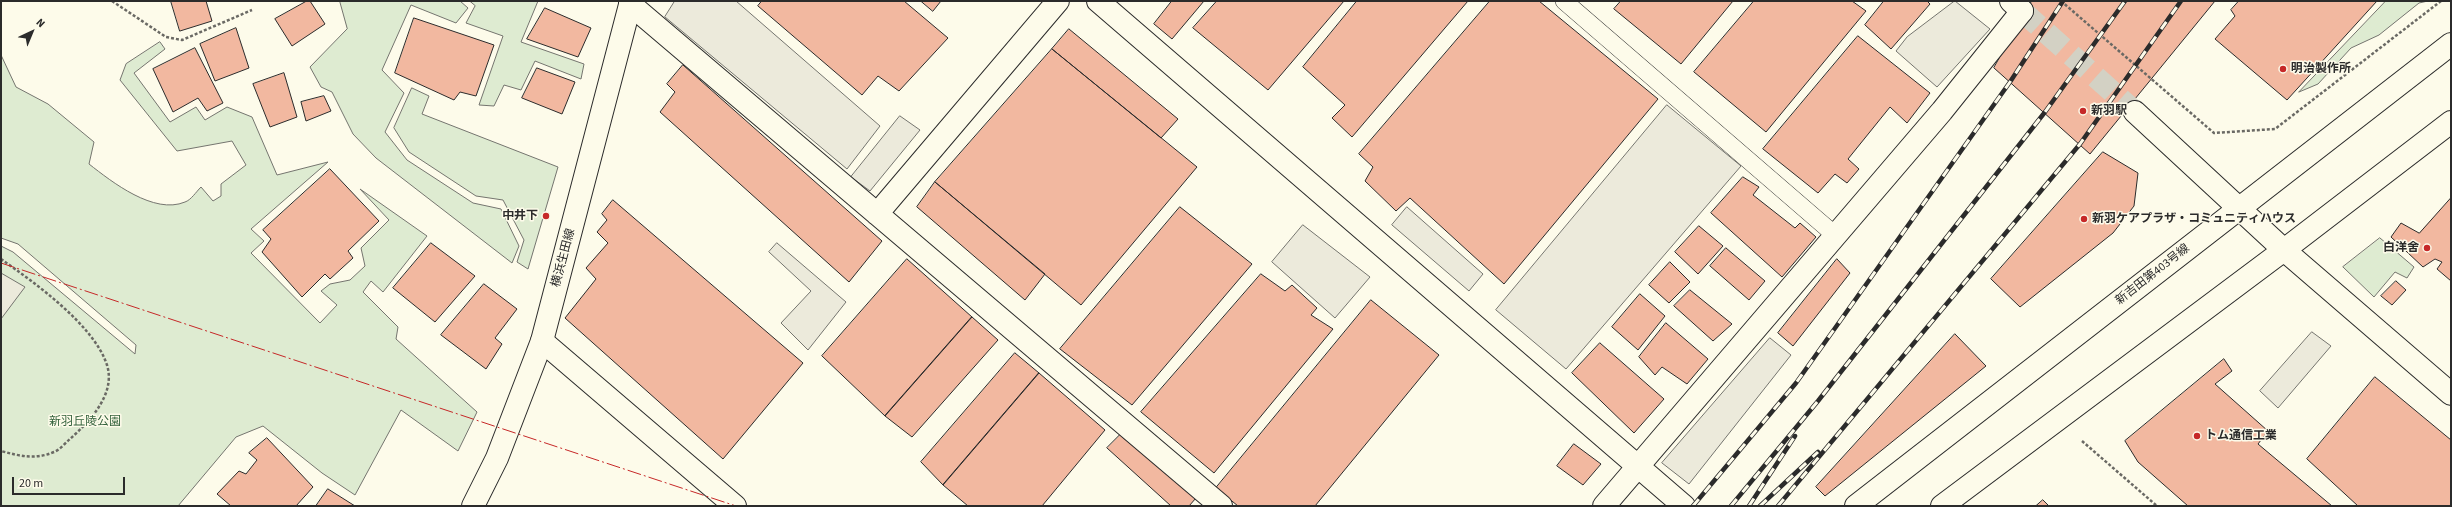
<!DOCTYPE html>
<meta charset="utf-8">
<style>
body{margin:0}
#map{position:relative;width:2452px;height:507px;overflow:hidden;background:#fdfbea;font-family:"Source Sans 3",sans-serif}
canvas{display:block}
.frame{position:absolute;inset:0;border:2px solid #2b2b2b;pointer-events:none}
.north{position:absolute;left:12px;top:12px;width:40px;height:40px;-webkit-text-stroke:3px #fdfbea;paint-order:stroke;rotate:44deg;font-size:11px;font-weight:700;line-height:16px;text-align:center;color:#2b2b2b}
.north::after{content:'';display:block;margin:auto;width:14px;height:18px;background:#2b2b2b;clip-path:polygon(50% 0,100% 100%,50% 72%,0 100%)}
.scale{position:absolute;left:12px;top:477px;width:113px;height:18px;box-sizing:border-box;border:2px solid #2b2b2b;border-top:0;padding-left:5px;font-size:12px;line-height:14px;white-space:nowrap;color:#2b2b2b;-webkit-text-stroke:3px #fdfbea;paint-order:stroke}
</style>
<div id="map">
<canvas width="2452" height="507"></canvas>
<div class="frame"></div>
<div class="north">N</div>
<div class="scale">20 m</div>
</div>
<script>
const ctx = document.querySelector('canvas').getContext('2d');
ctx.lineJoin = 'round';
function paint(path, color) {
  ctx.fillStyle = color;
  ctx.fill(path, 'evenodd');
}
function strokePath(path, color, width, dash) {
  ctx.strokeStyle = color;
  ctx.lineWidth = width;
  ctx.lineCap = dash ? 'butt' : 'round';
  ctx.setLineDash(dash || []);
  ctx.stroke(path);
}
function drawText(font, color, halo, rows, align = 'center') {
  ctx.font = font + ' "Source Sans 3","Noto Sans JP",sans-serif';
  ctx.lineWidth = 3;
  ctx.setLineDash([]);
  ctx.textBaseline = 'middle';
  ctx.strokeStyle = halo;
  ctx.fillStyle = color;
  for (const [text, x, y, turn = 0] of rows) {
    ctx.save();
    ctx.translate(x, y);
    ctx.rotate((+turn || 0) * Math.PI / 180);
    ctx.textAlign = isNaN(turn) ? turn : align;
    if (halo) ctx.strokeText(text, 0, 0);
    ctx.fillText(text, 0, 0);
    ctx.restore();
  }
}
const green = new Path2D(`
 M340 1H460L468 8 456 23 411 5 382 70 404 93 385 132 407 160 473 203 501 209 519 246 512 263 376 158 353 134 332 92 321 87 310 67 347 29Z
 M470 1H538L521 42 584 64 581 79 535 61 521 90 504 85 494 106 479 105 503 36 466 23 475 6Z
 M2386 1H2428L2419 3 2379 35 2351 48 2318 84 2299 92Z
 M160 42 165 49 134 73 170 122 196 107 205 120 227 107 252 117 277 175 328 162 251 229 264 241 251 253 320 323 337 305 321 291 330 284 350 280 365 266 361 248 389 220 360 189 427 236 383 292 371 281 363 292 398 327 396 339 477 412 458 451 401 410 355 495 322 473 263 426 236 437 178 506H1V246L13 252 135 354 136 345 18 244 1 238V55L16 87 48 104 94 142 89 164C112 182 154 215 185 202 191 200 196 192 201 187L213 201 221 196V184L246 165 232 141 177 151 120 80 126 64Z
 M412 88 429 96 422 114 558 167 528 269 517 262 524 240 503 200 476 196 409 152 394 128Z
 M2380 238 2414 267 2407 278 2395 272 2374 297 2343 267Z`);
paint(green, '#deebd1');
strokePath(green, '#74746e', 1);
const parking = new Path2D(`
 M675 1H736L880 126 847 169 665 17Z
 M1955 1 1990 29 1937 87 1896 51 1907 37Z
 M1667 105 1741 166 1566 369 1496 310Z
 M900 116 920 130 870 191 851 177Z
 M1407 207 1483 274 1469 291 1392 225Z
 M1303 225 1370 277 1335 318 1272 262Z
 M777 243 846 302 808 350 781 323 811 291 769 252Z
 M1 273 25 287 1 319Z
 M2312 332 2331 346 2278 408 2260 391Z
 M1770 338 1791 355 1689 484 1662 463Z`);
paint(parking, '#eceadb');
strokePath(parking, '#74746e', 1);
const building = new Path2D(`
 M171 1H206L212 21 180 31Z
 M307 1H310L325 24 292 46 275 19Z
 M762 1H904L948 38 899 91 878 76 862 95 758 6Z
 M921 1H941L933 11Z
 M1172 1H1204L1172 39 1154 24Z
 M1217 1H1344L1268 90 1193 28Z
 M1357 1H1468L1352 137 1332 118 1345 105 1303 67Z
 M1490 1H1539L1658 99 1504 284 1410 198 1396 211 1365 181 1373 167 1359 154Z
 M1621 1H1733L1681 64 1614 9Z
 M1754 1H1852L1866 11 1766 132 1694 72Z
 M1884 1H1927L1930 4 1891 49 1865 25Z
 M2032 1H2215L2090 154 1994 68Z
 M2239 1H2377L2287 100 2215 39 2235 16 2231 10Z
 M545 8 591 28 578 57 527 39Z
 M414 18 494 45 476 96 460 92 454 100 395 73Z
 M236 28 249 68 215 81 200 44Z
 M1069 29 1178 119 1161 138 1052 49Z
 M1858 36 1930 93 1907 123 1890 107 1848 159 1859 169 1847 183 1835 174 1818 193 1763 149Z
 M195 48 223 103 207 111 198 98 173 112 153 69Z
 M1052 49 1197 167 1081 305 935 182Z
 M683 65 882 241 849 282 660 112 675 92 667 84Z
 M537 68 575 82 562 114 522 98Z
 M284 73 297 117 270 127 253 84Z
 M324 96 331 111 306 121 301 102Z
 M2103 152 2138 173 2134 206 2113 233 2020 307 1991 279Z
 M330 169 379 221 348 251 353 258 330 279 325 274 302 297 262 252 271 239 263 230Z
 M1743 177 1759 187 1753 195 1795 228 1800 223 1816 237 1782 277 1711 213Z
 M935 182 1045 274 1025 300 917 207Z
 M2451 198V281L2437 269 2442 262 2435 259 2423 267 2391 237 2401 223 2419 233Z
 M613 200 803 363 723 459 565 318 596 279 586 268 608 243 597 232 607 220 602 214Z
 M1180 207 1252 264 1132 405 1060 349Z
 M1699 226 1723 246 1698 274 1675 252Z
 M431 243 475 276 435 322 393 288Z
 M1726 248 1765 281 1749 300 1710 266Z
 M907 259 972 317 885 416 822 356Z
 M1837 259 1850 273 1793 346 1778 333Z
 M1670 262 1690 282 1669 303 1649 285Z
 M1261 274 1285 291 1292 285 1317 308 1311 315 1333 329 1214 473 1141 412Z
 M2396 281 2406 290 2392 305 2381 296Z
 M484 284 517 309 495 338 502 344 486 369 441 335Z
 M1690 290 1732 324 1713 341 1674 306Z
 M1640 294 1665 316 1638 350 1612 327Z
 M1371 300 1439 355 1315 506H1238L1216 488Z
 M972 317 998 340 912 437 885 416Z
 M1666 323 1708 359 1687 384 1662 367 1655 375 1639 357Z
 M1955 334 1986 366 1825 496 1816 487Z
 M1600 343 1664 399 1634 433 1572 373Z
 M1015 353 1039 373 943 485 921 462Z
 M2224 359 2232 371 2215 384 2268 431 2258 444 2332 506H2188L2138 462 2125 441Z
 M1039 373 1105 430 1042 506H968L943 485Z
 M2375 377 2451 440V506H2358L2307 459Z
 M1120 435 1196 498 1189 506H1171L1107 448Z
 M267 438 313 487 296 506H231L217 494 239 471 246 474 257 460 249 453Z
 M1574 444 1601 464 1583 485 1557 466Z
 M328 489 355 506H316Z
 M2043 500 2049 506H2036Z`);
paint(building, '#f2b8a0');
strokePath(building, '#2b2b2b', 1);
strokePath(new Path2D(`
 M2022 11 2135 112`), '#d3d1c4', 22, [22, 11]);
const service = new Path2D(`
 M1564 1 1835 235`);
const minor = new Path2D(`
 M1098 1 1684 506
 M630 4 1221 506
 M877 214 1058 1
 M542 341 735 506
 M1604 506 1942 111 2022 11`);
const tertiary = new Path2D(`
 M2011 1 2022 11
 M2135 112 2284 250 2451 394
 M1856 506 2451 44
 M1942 506 2284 250 2451 122`);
const primary = new Path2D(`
 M473 506 497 458 542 341 631 1`);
strokePath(service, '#2b2b2b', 18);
strokePath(minor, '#2b2b2b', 24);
strokePath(tertiary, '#2b2b2b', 24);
strokePath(primary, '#2b2b2b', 24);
strokePath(new Path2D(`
 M112 1 166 37 182 40 252 10
 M2061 1 2214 133 2275 129 2441 1
 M1 259C35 283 94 325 107 365 116 394 90 421 70 439 65 443 60 450 54 452 35 460 20 456 1 451
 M2082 441 2157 506`), '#6a6964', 2.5, [3, 2]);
strokePath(service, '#fdfbea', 17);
strokePath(minor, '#fdfbea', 22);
strokePath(tertiary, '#fdfbea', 22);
strokePath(primary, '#fdfbea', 22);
const rail = new Path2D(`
 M1693 506 1796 383 2010 82 2063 1
 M1731 506 1818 401 2045 112 2125 1
 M1749 506 1795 436
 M1760 506 1818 452
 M1778 506 2080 144 2181 1`);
strokePath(rail, '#2b2b2b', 4.5);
strokePath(rail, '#fdfbea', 3, [9]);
strokePath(new Path2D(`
 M1 263 736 506`), '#c62828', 1, [14, 3, 2, 3]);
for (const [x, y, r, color] of [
 [2283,69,4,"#c62828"],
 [2083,111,4,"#c62828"],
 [546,216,4,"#c62828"],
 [2084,219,4,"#c62828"],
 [2427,248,4,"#c62828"],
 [2197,436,4,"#c62828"]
]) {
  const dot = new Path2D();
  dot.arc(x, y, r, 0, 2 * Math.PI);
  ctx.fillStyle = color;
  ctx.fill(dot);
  strokePath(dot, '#fdfbea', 1.5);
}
drawText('bold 12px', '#2b2b2b', '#fdfbea', [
 ["明治製作所",2291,69],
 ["新羽駅",2091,111],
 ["中井下",538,216,"right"],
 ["新羽ケアプラザ・コミュニティハウス",2092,219],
 ["白洋舍",2419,248,"right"],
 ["トム通信工業",2205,436]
], 'left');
drawText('12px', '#2b2b2b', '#fdfbea', [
 ["横浜生田線",564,258,-75],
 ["新吉田第403号線",2153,275,-38]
]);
drawText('12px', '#34623c', '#fdfbea', [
 ["新羽丘陵公園",85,422]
]);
</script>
